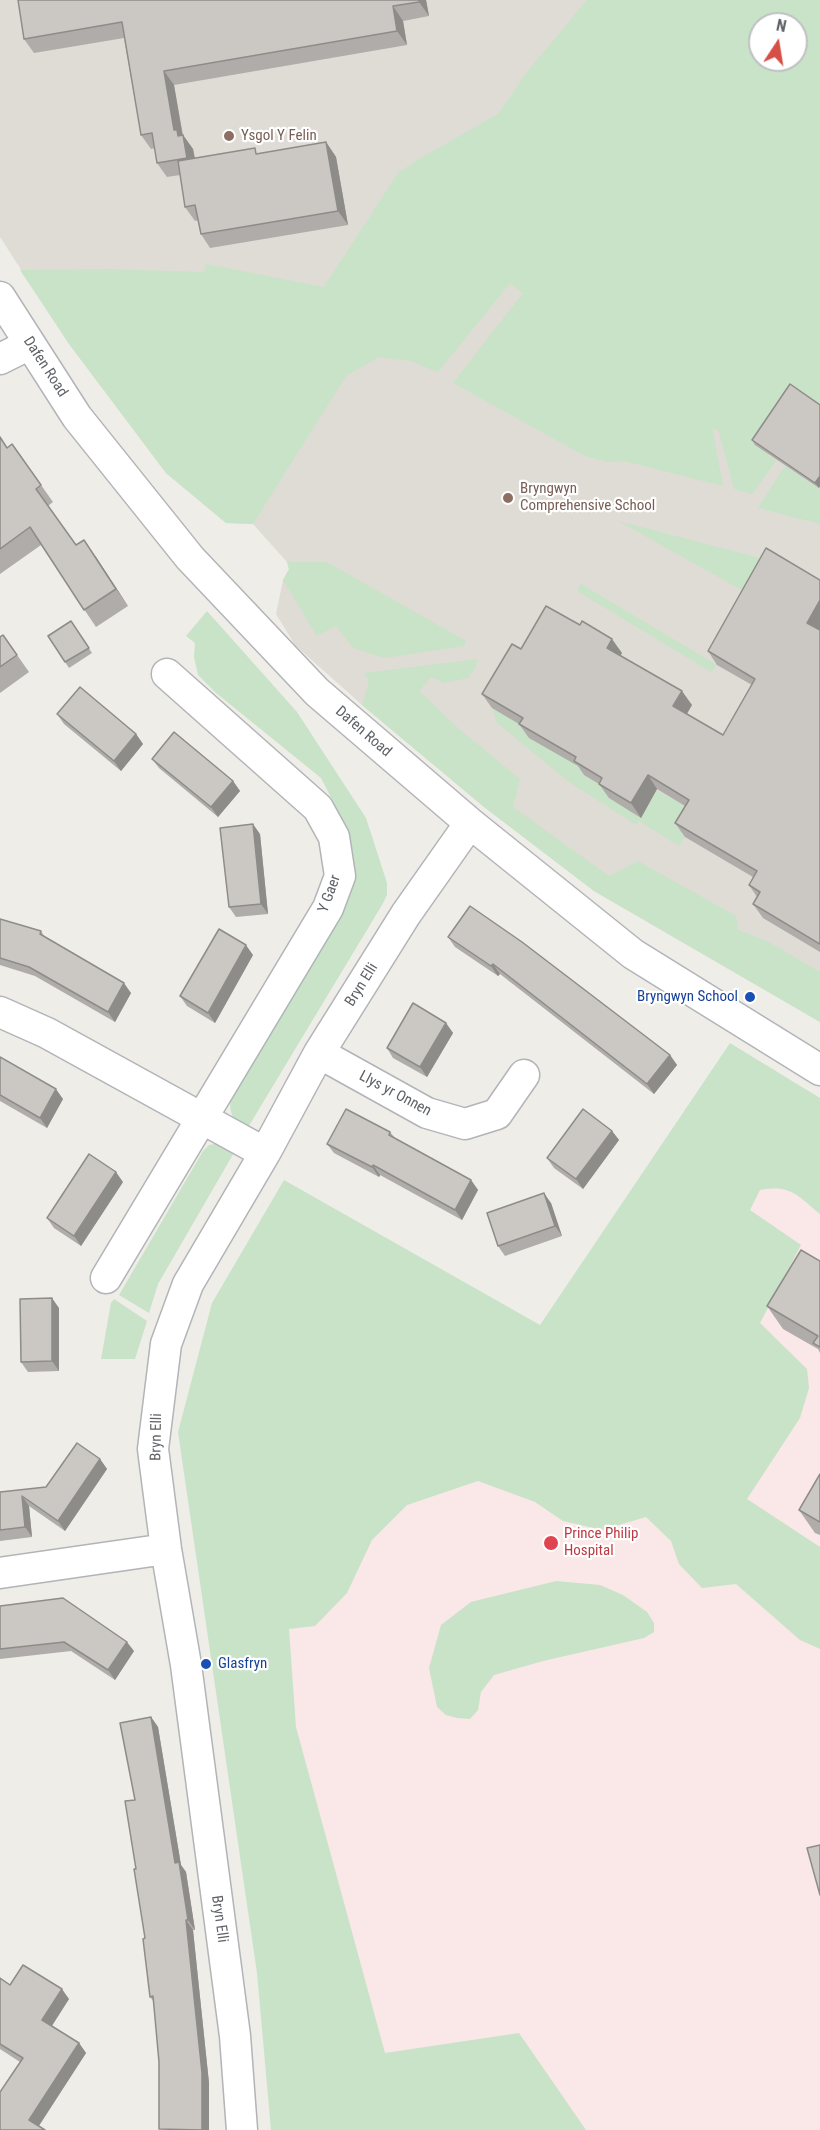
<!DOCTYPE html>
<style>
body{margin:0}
#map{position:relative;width:820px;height:2130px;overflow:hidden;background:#efede8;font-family:"Roboto Condensed",sans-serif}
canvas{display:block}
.north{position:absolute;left:748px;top:12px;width:60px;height:60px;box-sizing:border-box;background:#fff;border:2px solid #bfc0c2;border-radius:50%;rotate:12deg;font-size:16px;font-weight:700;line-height:24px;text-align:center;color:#5f6266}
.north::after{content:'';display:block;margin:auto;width:21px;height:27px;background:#d64f47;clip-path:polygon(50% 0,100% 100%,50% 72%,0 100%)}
</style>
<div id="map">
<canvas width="820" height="2130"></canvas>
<div class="north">N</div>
</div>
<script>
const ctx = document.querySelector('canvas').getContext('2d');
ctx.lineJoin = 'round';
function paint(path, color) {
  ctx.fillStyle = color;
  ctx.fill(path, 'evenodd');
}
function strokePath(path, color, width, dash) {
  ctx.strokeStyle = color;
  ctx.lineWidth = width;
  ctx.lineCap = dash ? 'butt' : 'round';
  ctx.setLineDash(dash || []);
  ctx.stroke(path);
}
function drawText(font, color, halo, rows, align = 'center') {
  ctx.font = font + ' "Roboto Condensed",sans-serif';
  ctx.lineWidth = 4.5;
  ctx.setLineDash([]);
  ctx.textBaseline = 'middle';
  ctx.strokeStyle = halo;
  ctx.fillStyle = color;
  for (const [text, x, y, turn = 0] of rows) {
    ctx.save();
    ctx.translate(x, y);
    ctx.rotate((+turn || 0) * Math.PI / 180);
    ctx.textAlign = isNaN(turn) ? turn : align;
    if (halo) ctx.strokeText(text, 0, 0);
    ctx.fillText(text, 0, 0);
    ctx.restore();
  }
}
paint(new Path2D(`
 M0 0H820V1022L594 891 484 807 362 705 295 645 276 614 283 580 289 569 287 562 253 524 226 523 166 473 69 344 0 237ZM760 24H796V60H760Z`), '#dfdcd6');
paint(new Path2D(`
 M820 1098V2130H586L519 2033 385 2054 296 1727 276 1456 591 1394Z`), '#f9e8e7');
paint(new Path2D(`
 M587 0H820V407L756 445 776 461 752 494 734 489 719 432 712 427 723 486 624 461 607 462 585 456 453 383 523 293 510 283 438 372 410 361 379 357 346 376 253 524 226 523 166 473 69 344 20 270 108 269 204 272 206 264 324 287 398 173 419 159 498 114 531 67ZM760 24H796V60H760Z
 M785 466 818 488 820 486V524L758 508Z
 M618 521 776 562 756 598Z
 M287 562H327L466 641 464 646 385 658 353 648 336 626 317 636 283 580 289 569Z
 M581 584 717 665 711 672 577 591Z
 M207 611 297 712 366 818 387 883V895L382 905 247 1129C234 1121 228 1114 231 1098L352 886V850L343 821 321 778 216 693 198 675 194 657 195 643 186 636Z
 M478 659 475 668 468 678 444 683 431 677 419 691 460 730 520 779 513 807 609 876 638 861 736 916 738 930 769 942 820 972V1022L594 891 484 807 362 705 369 682 364 673Z
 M492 708C559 747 632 774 699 814L679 846 639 821 636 825 569 782 497 723Z
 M730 1043 820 1098V1214C798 1196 791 1184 760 1190L750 1210 801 1245 760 1323 807 1369 809 1388 800 1418 747 1499 820 1547V1649L800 1640 736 1584 702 1588 679 1564 671 1541 646 1517 602 1530 563 1521 535 1502 478 1481 407 1505 372 1540 347 1593 315 1626 289 1629 296 1727 385 2053 519 2033 586 2130H271L257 1973 178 1432 212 1303 284 1180 540 1325Z
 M220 1143 235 1151 158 1284 149 1313 119 1295 203 1151 209 1145Z
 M114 1299 147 1321 135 1359H101L111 1303Z
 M556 1581 600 1585 623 1595 647 1612 654 1623V1632L644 1638 543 1661 494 1675 481 1692 478 1710 470 1719 457 1718 446 1715 437 1707 429 1668 441 1625 471 1602Z`), '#c8e3c7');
const minor = new Path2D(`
 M0 297 77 417 190 558 317 692 470 823 633 954 820 1070
 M0 359 30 344
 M0 1012 47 1033 265 1153
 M319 1053 427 1113 465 1124 497 1114 524 1075
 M106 1278 328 908 340 876 334 837 318 808 167 674
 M0 1573 166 1549
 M242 2130 235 2036 186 1665 166 1549 153 1449 166 1344 188 1284 265 1153 319 1053 406 914 470 823`);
strokePath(minor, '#b2b4b8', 33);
strokePath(minor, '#fff', 30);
paint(new Path2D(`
 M18 0H426L429 16 403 21 407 45 174 85 183 135 193 149 195 158 259 154 326 142 336 157 348 225 210 248 201 234 198 220 195 221 185 207 180 175 167 177 157 163 155 148 151 149 141 135 124 38 34 53 24 39Z
 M820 405V486L819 488 755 445 752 440Z
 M0 437 7 448 12 444 53 502 48 506 76 545 96 557 128 606 96 627 41 545 0 574Z
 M820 580V952L763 918 753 904 757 897 749 885 753 877 685 837 675 823 685 806 657 789 641 818 609 798 599 784 584 775 578 766 529 738 519 724 492 708 482 694 521 649 622 653 620 656 692 705 687 714 723 735 752 685 717 665 708 651Z
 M71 621 92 653 69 668 48 636Z
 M3 635 29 672 0 693V637Z
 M57 714 136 734 143 744 121 771 64 724Z
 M152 759 233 781 240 791 218 817 159 768Z
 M260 834 268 914 236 917 229 907Z
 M0 919 41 931 44 936 131 993 115 1022 35 976 0 965Z
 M448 937 670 1055 677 1065 654 1094 500 974 498 976 455 947Z
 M253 955 215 1023 187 1006 180 996Z
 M446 1023 453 1033 427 1077 393 1058 387 1048Z
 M0 1057 63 1099 47 1128 0 1101Z
 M612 1131 619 1140 583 1189 554 1168 547 1158Z
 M390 1132 395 1138 471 1180 478 1190 462 1220 380 1175 379 1177 334 1153 327 1144Z
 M123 1182 81 1246 54 1228 47 1218Z
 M551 1203 562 1236 505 1256 498 1246Z
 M820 1261V1353L818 1349 783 1329 767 1306Z
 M59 1308V1371L28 1372 21 1362Z
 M100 1459 107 1469 65 1531 29 1506 32 1537 0 1541V1492L46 1487Z
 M820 1474V1535L815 1533 799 1510Z
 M0 1606 134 1651 115 1680 71 1651 0 1659Z
 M151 1717 158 1727 181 1865 186 1872 195 1930H193L209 2083V2130L159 2129V2062L154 2002 150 1997 145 1938 136 1869 135 1800Z
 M0 1978 10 1985 69 1999 52 2026 79 2043 86 2053 39 2126 0 2130 20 2062 0 2049Z`), '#afaca9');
paint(new Path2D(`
 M419 0H426L429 16 419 2Z
 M393 6 403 21 407 45 397 31Z
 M164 71 174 85 183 138V135L193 149 197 172 187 158 174 130Z
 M326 142 336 157 348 225 338 211Z
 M820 476V486L819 488 815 483Z
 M84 540 96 557 128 606 116 589Z
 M820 600V631L807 623Z
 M612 639 622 653 616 662 607 648Z
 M682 691 692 705 683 720 673 706Z
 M136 734 143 744 121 771 114 761Z
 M648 775 657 789 641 818 631 803Z
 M233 781 240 791 218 817 211 807Z
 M253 824 260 834 268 914 261 904Z
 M246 945 253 955 215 1023 208 1013Z
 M493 964 500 974 498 976 491 966Z
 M124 983 131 993 115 1022 108 1012Z
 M446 1023 453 1033 427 1077 420 1067Z
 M670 1055 677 1065 654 1094 647 1084Z
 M56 1089 63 1099 47 1128 40 1118Z
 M612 1131 619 1140 583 1189 576 1179Z
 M373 1165 380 1175 379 1177 372 1167Z
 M116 1172 123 1182 81 1246 74 1236Z
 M471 1180 478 1190 462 1220 455 1210Z
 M544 1193 551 1203 562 1236 555 1226Z
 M52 1298 59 1308V1371L52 1361Z
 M100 1459 107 1469 65 1531 58 1521Z
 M22 1496 29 1506 32 1537 25 1527Z
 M127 1642 134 1651 115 1680 108 1670Z
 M151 1717 158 1727 181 1865 186 1872 195 1930 188 1920 175 1863Z
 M186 1920 193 1930 209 2083V2130H202Z
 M62 1989 69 1999 49 2030 42 2020Z
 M79 2043 86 2053 36 2130 29 2120Z`), '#8e8c89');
const building = new Path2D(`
 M18 0H419V2L393 6 397 31 164 71 174 130H177L178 136 183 135 187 158 157 163 152 133 141 135 122 22 24 39Z
 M326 142 338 211 201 234 195 205 185 207 178 161 255 148 256 154Z
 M790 384 820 405V476L815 483 752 440Z
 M0 437 7 448 12 444 41 485 36 489 76 545 84 540 116 589 84 610 30 527 0 549Z
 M766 548 820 580V600L807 623 820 630V944L753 904 760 892 749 885 757 871 675 823 689 800 648 775 631 803 599 784 602 778 574 761 576 757 519 724 523 718 482 694 512 644 521 649 546 606 580 625 582 621 612 639 607 648 682 691 673 706 723 735 755 679 708 651Z
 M71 621 89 648 65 662 48 636Z
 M3 635 17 655 0 667V637Z
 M80 687 136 734 114 761 57 714Z
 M174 732 233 781 211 807 152 759Z
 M253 824 261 904 229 907 220 828Z
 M470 906 522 942 670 1055 647 1084 493 964 491 966 448 937Z
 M0 919 41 931 40 934 124 983 108 1012 29 967 0 958Z
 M219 929 246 945 208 1013 180 996Z
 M413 1003 446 1023 420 1067 387 1048Z
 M0 1057 56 1089 40 1118 0 1095Z
 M346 1109 390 1132 389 1135 471 1180 455 1210 373 1165 372 1167 327 1144Z
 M583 1109 612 1131 576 1179 547 1158Z
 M89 1154 116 1172 74 1236 47 1218Z
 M544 1193 555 1226 498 1246 487 1213Z
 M801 1250 820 1261V1347L813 1343 818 1336 767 1306Z
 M52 1298V1361L21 1362 20 1299Z
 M77 1443 100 1459 58 1521 22 1496 25 1527 0 1530V1492L46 1487Z
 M820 1474V1522L799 1510Z
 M63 1598 127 1642 108 1670 64 1642 0 1649V1606Z
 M151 1717 175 1863 179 1862 188 1920H186L202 2073V2130L159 2129V2062L153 1996 150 1997 143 1939 145 1938 134 1869H136L125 1801 135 1800 120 1723Z
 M820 1845V1895L807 1848Z
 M23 1965 62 1989 42 2020 79 2043 29 2120 45 2130H0V2092L23 2058 0 2044V1978L10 1985Z`);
paint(building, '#cbc8c4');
strokePath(building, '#8e8c89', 1.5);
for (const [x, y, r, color] of [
 [229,136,6,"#8d6e63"],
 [508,498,6,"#8d6e63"],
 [750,997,6,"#1a4fb4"],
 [551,1543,8,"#e0444e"],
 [206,1664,6,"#1a4fb4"]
]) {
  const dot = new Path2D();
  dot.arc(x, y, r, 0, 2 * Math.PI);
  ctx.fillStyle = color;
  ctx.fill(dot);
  strokePath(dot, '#fff', 2);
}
drawText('15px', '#785e54', '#fff', [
 ["Ysgol Y Felin",241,136],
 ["Bryngwyn",520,489],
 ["Comprehensive School",520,506]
], 'left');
drawText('15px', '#5f6266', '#fff', [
 ["Dafen Road",45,367,57],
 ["Dafen Road",363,732,41],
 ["Y Gaer",330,894,-70],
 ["Bryn Elli",362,985,-58],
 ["Llys yr Onnen",395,1094,28],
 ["Bryn Elli",157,1437,-89],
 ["Bryn Elli",219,1919,82]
]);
drawText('15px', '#164399', '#fff', [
 ["Bryngwyn School",738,997],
 ["Glasfryn",218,1664,"left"]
], 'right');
drawText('15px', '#be3a42', '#fff', [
 ["Prince Philip",564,1534],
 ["Hospital",564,1551]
], 'left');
</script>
